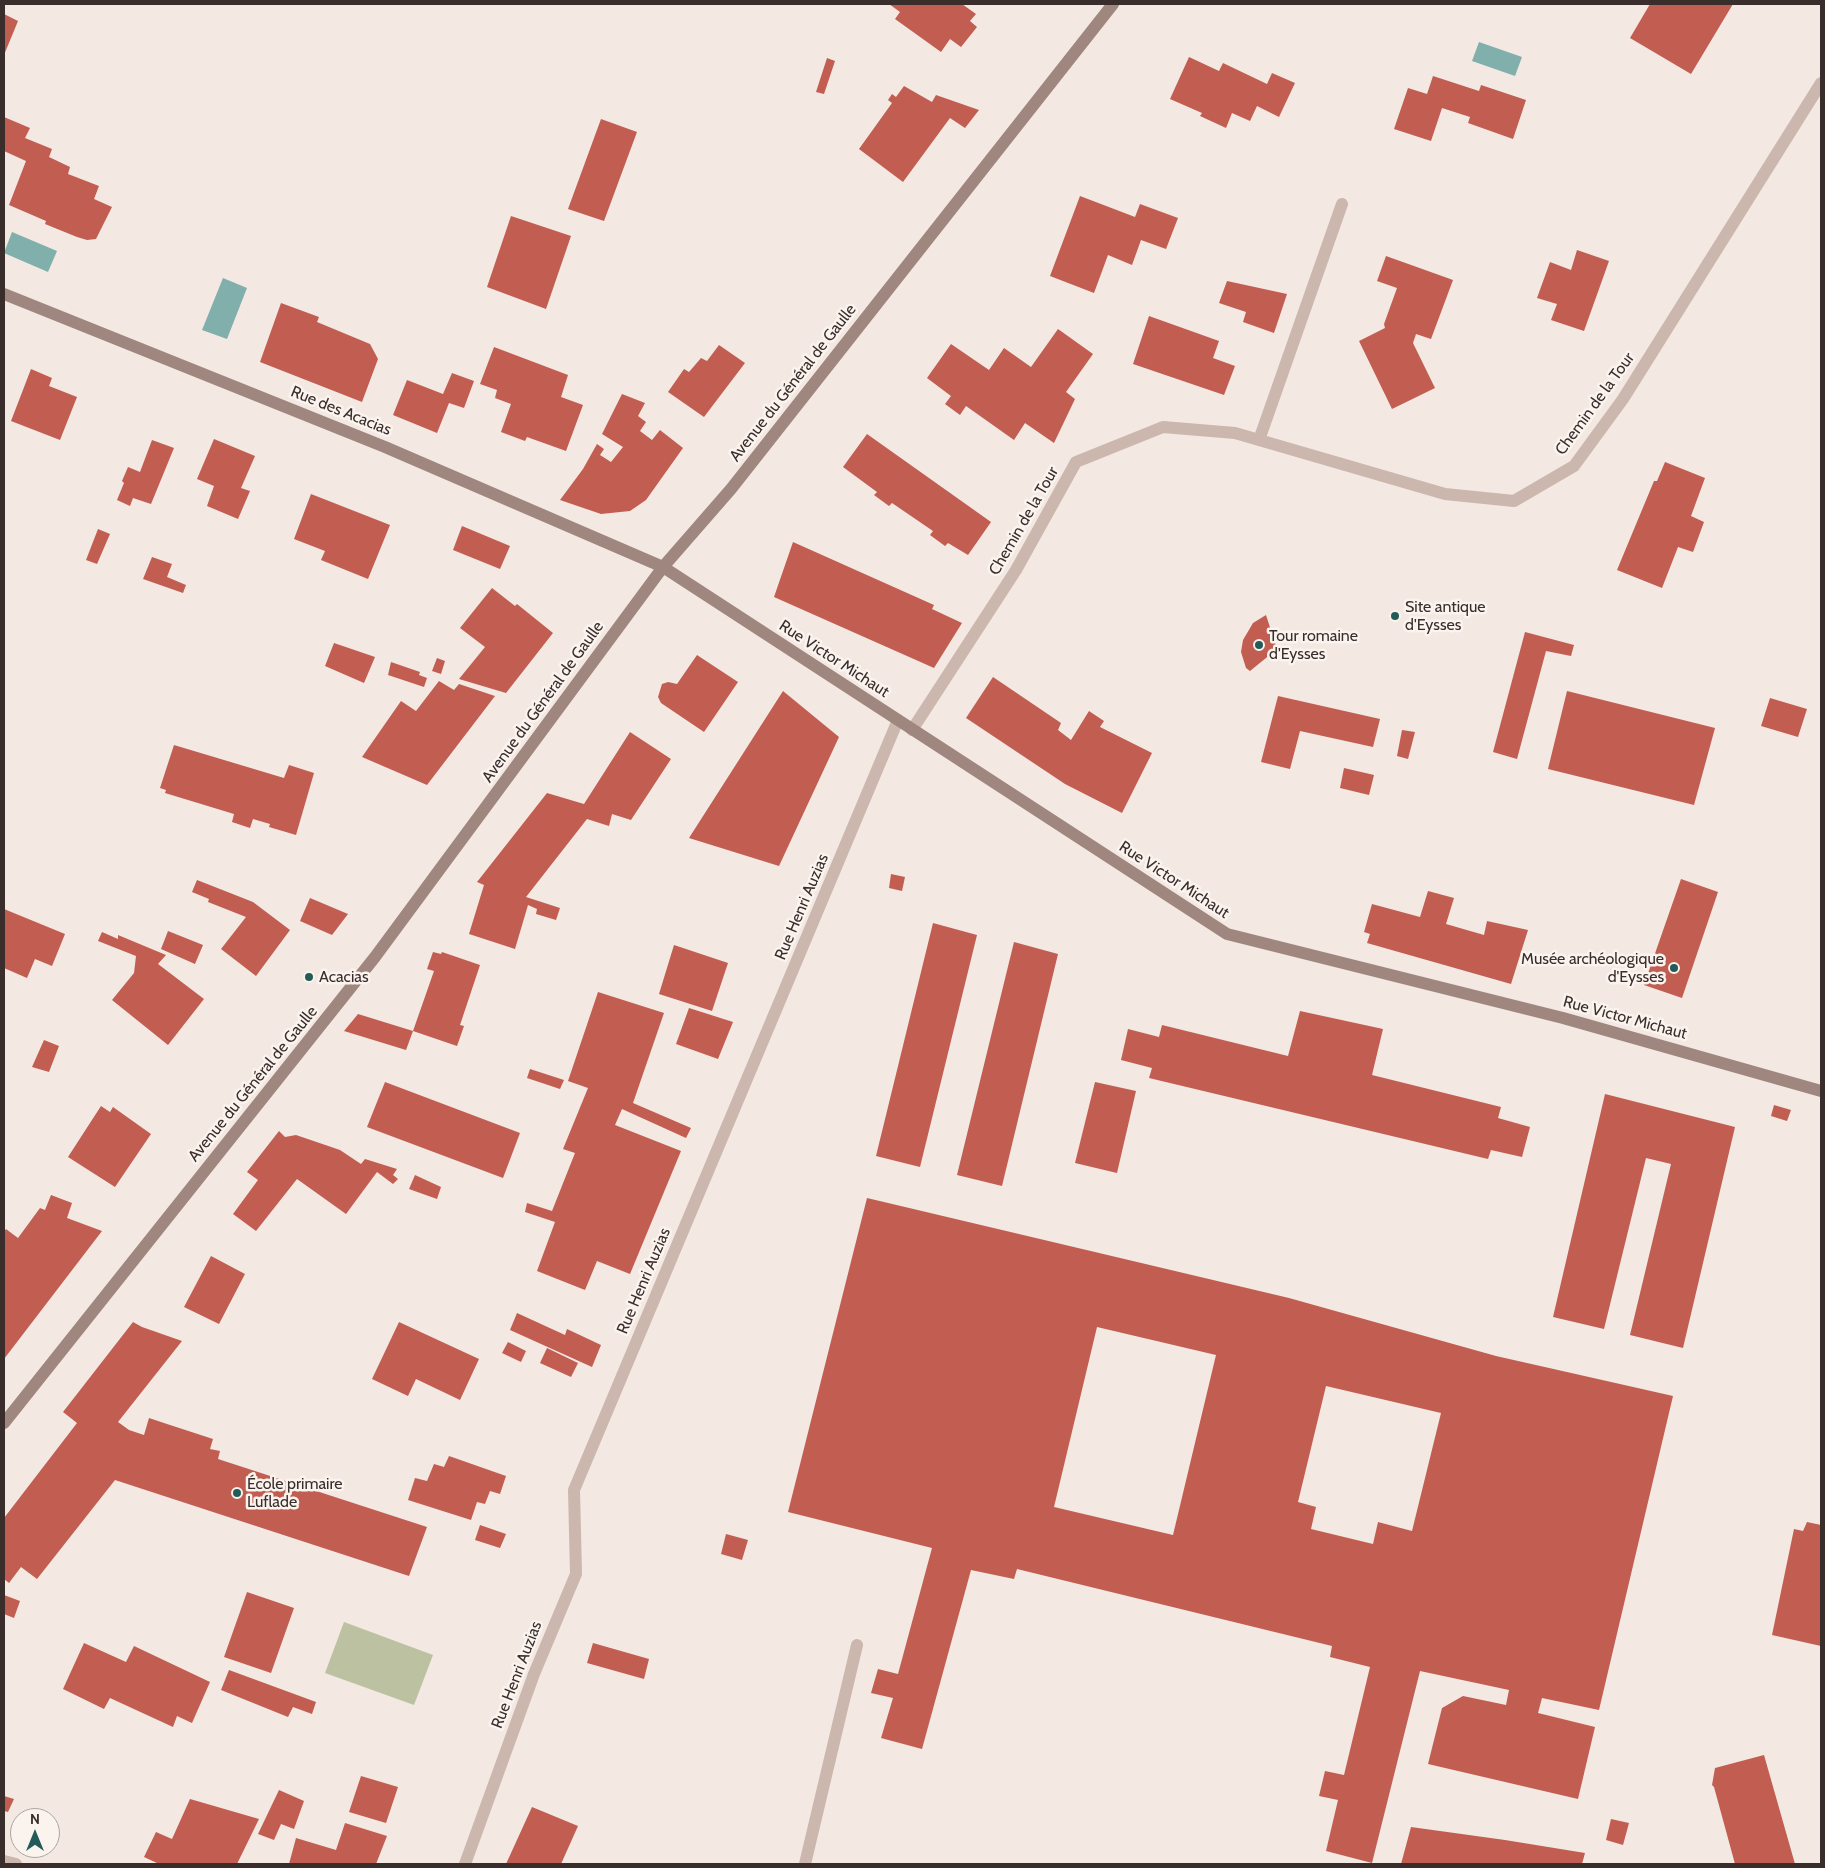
<!DOCTYPE html>
<meta charset="utf-8">
<style>
body{margin:0}
#map{position:relative;width:1825px;height:1868px;overflow:hidden;background:#f3e8e2;font-family:Cabin,sans-serif}
canvas{display:block}
.frame{position:absolute;inset:0;border:5px solid #3a2e2c;pointer-events:none}
.north{position:absolute;left:10px;top:1808px;width:50px;height:50px;box-sizing:border-box;background:#faf3ee;border:1px solid #ada4a0;border-radius:50%;rotate:0deg;font-size:14px;font-weight:700;line-height:20px;text-align:center;color:#3a2e2c}
.north::after{content:'';display:block;margin:auto;width:18px;height:22px;background:#225b57;clip-path:polygon(50% 0,100% 100%,50% 72%,0 100%)}
</style>
<div id="map">
<canvas width="1825" height="1868"></canvas>
<div class="frame"></div>
<div class="north">N</div>
</div>
<script>
const ctx = document.querySelector('canvas').getContext('2d');
ctx.lineJoin = 'round';
function fill(path, color) { ctx.fillStyle = color; ctx.fill(path, 'evenodd'); }
function stroke(path, color, width, dash) { ctx.strokeStyle = color; ctx.lineWidth = width; ctx.lineCap = dash ? 'butt' : 'round'; ctx.setLineDash(dash || []); ctx.stroke(path); }
function label(font, color, halo, rows, align = 'center') {
  ctx.font = font + ' Cabin,sans-serif'; ctx.lineWidth = 5; ctx.setLineDash([]); ctx.textBaseline = 'middle'; ctx.strokeStyle = halo; ctx.fillStyle = color; for (const [text, x, y, turn = 0] of rows) {
    ctx.save(); ctx.translate(x, y); ctx.rotate((+turn || 0) * Math.PI / 180); ctx.textAlign = isNaN(turn) ? turn : align; if (halo) ctx.strokeText(text, 0, 0); ctx.fillText(text, 0, 0); ctx.restore();
  }
}
fill(new Path2D(`
 M344 1622 433 1655 414 1705 325 1673Z`), '#bcc2a1');
fill(new Path2D(`
 M1479 42 1522 57 1515 76 1472 61Z
 M12 232 57 251 48 272 4 253Z
 M223 278 247 288 227 339 202 330Z`), '#81afab');
fill(new Path2D(`
 M889 4H962L976 14 970 21 977 27 961 47 950 39 941 52 895 19 900 12Z
 M1650 4H1733L1691 74 1630 38Z
 M4 14 18 21 4 55Z
 M1189 57 1219 71 1223 63 1267 84 1272 73 1295 83 1279 117 1257 106 1250 121 1232 113 1226 128 1200 116 1202 113 1170 99Z
 M827 58 835 61 824 94 816 92Z
 M1433 76 1479 91 1481 85 1526 100 1513 139 1468 123 1470 117 1442 108 1431 141 1394 129 1408 88 1427 94Z
 M904 86 932 102 936 95 979 110 965 128 950 118 903 182 859 149 892 103 888 100 892 94 896 97Z
 M4 117 30 128 25 138 52 149 49 157 70 167 68 174 99 186 94 199 112 207 96 239 87 240 77 237 45 224 46 221 9 205 26 161 4 151Z
 M601 119 637 132 604 221 568 209Z
 M1080 196 1135 217 1140 204 1178 218 1166 249 1141 240 1132 265 1108 255 1094 293 1050 276Z
 M511 216 571 236 546 309 487 287Z
 M1577 250 1609 261 1584 331 1551 320 1557 304 1537 298 1550 262 1571 270Z
 M1386 256 1453 280 1431 339 1416 334 1413 343 1435 388 1392 409 1359 341 1385 328 1384 324 1397 288 1377 281Z
 M1227 281 1287 294 1274 333 1243 322 1246 312 1219 303Z
 M281 303 319 317 317 322 370 344 378 359 362 402 260 362Z
 M1149 316 1219 341 1213 358 1235 366 1224 395 1133 364Z
 M1058 329 1093 354 1066 392 1075 399 1054 443 1025 423 1014 440 966 406 960 415 945 404 951 396 927 378 951 344 989 370 1004 348 1031 367Z
 M719 345 745 363 704 417 668 392 684 369 689 372 701 358 707 361Z
 M494 347 568 375 561 397 583 405 566 451 527 437 525 441 501 432 511 404 495 398 497 390 480 384Z
 M31 369 52 378 49 386 77 397 60 440 11 421Z
 M452 373 474 381 464 408 449 403 437 433 393 415 407 380 443 394Z
 M622 394 645 403 638 416 646 422 640 431 652 440 660 430 683 448 646 500 630 511 601 514 560 500 583 469 597 444 604 449 600 455 611 462 623 447 602 434Z
 M867 434 991 522 968 555 948 543 945 546 930 535 933 531 892 503 889 506 874 495 877 492 843 467Z
 M214 439 255 456 241 488 250 491 238 519 207 506 214 486 197 479Z
 M152 440 174 448 151 504 133 498 130 506 117 500 124 483 122 481 128 467 140 472Z
 M1665 462 1705 478 1691 516 1704 522 1693 552 1678 547 1662 588 1617 570 1654 481H1657Z
 M311 494 390 525 368 579 321 560 325 551 294 539Z
 M462 526 510 546 500 569 453 550Z
 M98 529 110 534 97 564 86 560Z
 M793 542 934 605 932 609 962 623 934 668 774 597Z
 M152 557 172 564 167 577 186 585 183 593 143 579Z
 M492 588 515 606 517 604 553 633 506 693 459 679 485 647 460 628Z
 M1266 615 1277 649 1250 671 1246 668 1241 652 1243 640 1253 623Z
 M1525 632 1574 645 1571 656 1546 651 1517 759 1493 752Z
 M334 643 375 657 364 683 325 666Z
 M697 655 738 682 704 732 661 703 658 697 662 684 668 682 677 684Z
 M437 658 445 661 441 674 432 671Z
 M391 662 420 672 419 675 427 678 424 687 388 675Z
 M993 677 1061 723 1058 730 1071 740 1089 711 1104 721 1100 727 1152 753 1122 813 1065 784 966 718Z
 M439 681 454 690 459 684 495 696 427 785 362 757 401 701 416 711Z
 M783 691 839 737 779 866 689 838Z
 M1567 691 1715 728 1694 805 1548 769Z
 M1278 696 1380 719 1373 747 1300 731 1290 769 1261 762Z
 M1770 698 1807 709 1798 737 1761 726Z
 M1402 730 1415 732 1408 759 1397 756Z
 M630 732 671 759 631 820 612 814 609 826 587 819 526 897 560 908 556 920 536 914 537 909 528 905 515 949 469 934 484 885 477 882 547 793 584 804Z
 M174 745 284 778 289 765 314 773 296 835 269 827 270 824 253 819 250 828 232 822 234 814 165 793 166 790 160 788Z
 M1344 768 1374 775 1369 795 1340 788Z
 M891 874 905 877 902 891 889 888Z
 M1681 879 1718 892 1682 998 1644 985Z
 M197 880 253 902 290 930 256 976 221 949 246 917 208 902 209 899 192 892Z
 M1428 891 1454 898 1446 924 1484 935 1487 921 1528 930 1511 984 1367 943 1370 934 1364 932 1372 904 1420 917Z
 M310 898 348 914 332 935 300 921Z
 M4 909 65 934 52 966 35 959 27 978 4 968Z
 M933 923 977 935 920 1167 876 1156Z
 M168 931 203 945 195 964 161 949Z
 M102 932 118 939V935L166 955 158 964 204 999 168 1045 112 1000 134 973 136 956 98 941Z
 M1014 942 1058 954 1002 1186 957 1175Z
 M674 945 728 963 712 1011 659 994Z
 M433 952 441 954 442 952 480 965 460 1025 464 1026 457 1046 413 1031 434 971 427 969Z
 M598 992 664 1013 633 1103 691 1128 686 1138 622 1109 615 1125 681 1151 630 1274 597 1261 585 1290 537 1271 555 1222 525 1212 527 1203 552 1211 575 1153 563 1149 588 1088 568 1081Z
 M689 1008 733 1022 718 1059 676 1044Z
 M1300 1011 1383 1029 1372 1075 1501 1107 1498 1118 1530 1127 1522 1157 1491 1150 1488 1159 1149 1078 1152 1068 1121 1060 1128 1029 1159 1037 1162 1025 1288 1056Z
 M358 1014 413 1031 406 1050 344 1031Z
 M44 1040 59 1046 49 1072 32 1067Z
 M530 1069 564 1080 560 1089 527 1078Z
 M385 1082 520 1133 503 1178 367 1127Z
 M1095 1082 1136 1091 1117 1173 1075 1163Z
 M1605 1094 1735 1127 1683 1348 1630 1335 1671 1164 1646 1158 1604 1329 1553 1317Z
 M1774 1105 1791 1110 1787 1121 1771 1116Z
 M101 1106 110 1112 113 1107 151 1134 115 1187 68 1157Z
 M279 1131 285 1137 296 1135 340 1150 361 1164 365 1159 397 1169 393 1175 398 1179 393 1184 377 1172 346 1214 297 1179 256 1231 233 1214 258 1180 247 1172Z
 M415 1175 441 1187 437 1199 409 1189Z
 M51 1195 72 1203 67 1218 102 1231 4 1359V1232L6 1229 18 1238 40 1208 45 1210Z
 M867 1198 1289 1298 1496 1356 1673 1396 1599 1710 1542 1698 1538 1713 1595 1727 1578 1799 1428 1764 1442 1708 1463 1696 1506 1705 1509 1690 1420 1671 1372 1863 1326 1851 1338 1800 1319 1796 1325 1771 1344 1775 1370 1667 1330 1657 1332 1646 1017 1569 1014 1579 971 1570 922 1749 881 1738 893 1698 871 1693 878 1669 898 1674 932 1548 788 1512ZM1097 1327 1216 1355 1173 1535 1054 1507ZM1326 1386 1441 1413 1412 1531 1378 1522 1373 1544 1311 1529 1316 1507 1298 1502Z
 M211 1256 245 1274 219 1324 184 1307Z
 M517 1313 565 1335 567 1329 601 1345 592 1367 510 1330Z
 M133 1322 142 1327 182 1341 118 1422 129 1430 144 1435 149 1418 167 1424 213 1439 210 1449 220 1451 218 1459 427 1527 409 1576 115 1480 37 1579 21 1567 9 1583 4 1579V1518L77 1423 63 1412Z
 M399 1322 479 1359 460 1400 416 1379 408 1396 372 1379Z
 M508 1342 526 1351 521 1362 502 1353Z
 M547 1348 578 1363 571 1377 540 1363Z
 M449 1456 506 1476 500 1494 490 1491 485 1504 477 1502 471 1520 408 1500 415 1478 427 1481 434 1464 444 1467Z
 M1807 1522 1821 1525V1646L1772 1635 1794 1529 1803 1531Z
 M480 1525 506 1534 500 1548 475 1540Z
 M726 1534 748 1540 742 1560 721 1554Z
 M247 1592 294 1608 271 1673 224 1657Z
 M4 1595 20 1601 14 1618 4 1614Z
 M84 1643 126 1662 134 1646 210 1682 192 1723 177 1716 173 1727 110 1698 104 1709 63 1689Z
 M593 1643 649 1659 644 1679 587 1663Z
 M229 1670 316 1702 312 1714 293 1707 288 1717 221 1690Z
 M1764 1755 1795 1864H1735L1714 1787 1712 1785 1715 1768Z
 M361 1776 398 1787 386 1823 349 1812Z
 M279 1790 304 1801 294 1829 281 1824 274 1840 258 1834Z
 M4 1796 14 1799 8 1812 4 1811Z
 M190 1799 259 1819 237 1864H159L144 1857 156 1832 172 1839Z
 M532 1807 578 1826 561 1864H506Z
 M1611 1819 1629 1823 1623 1845 1606 1840Z
 M345 1823 387 1836 376 1864H289L296 1838 336 1850Z
 M1411 1827 1505 1840 1585 1853 1582 1864H1401Z`), '#c25d51');
stroke(new Path2D(`
 M1259 440 1342 204
 M912 730 1016 570 1076 462 1163 427 1235 433 1445 494 1514 501 1574 466 1623 399 1821 83
 M4 1861 16 1864
 M465 1864 534 1674 576 1574 574 1490 898 720
 M805 1864 857 1645`), '#cbb7ad', 12);
stroke(new Path2D(`
 M4 294 385 447 663 567 1227 934 1563 1018 1821 1091
 M4 1423 375 957 663 567 731 489 1113 4`), '#9f867e', 12);
for (const [x, y, r, color] of [
 [1395,616,5,"#225b57"],
 [1259,645,5,"#225b57"],
 [1674,968,5,"#225b57"],
 [309,977,5,"#225b57"],
 [237,1493,5,"#225b57"]
]) { const dot = new Path2D(); dot.arc(x, y, r, 0, 2 * Math.PI); ctx.fillStyle = color; ctx.fill(dot); stroke(dot, '#faf3ee', 2); }
label('16px', '#3a2e2c', '#faf3ee', [
 ["Avenue du Général de Gaulle",793,383,-52],
 ["Chemin de la Tour",1595,404,-54],
 ["Rue des Acacias",341,411,22],
 ["Chemin de la Tour",1024,521,-60],
 ["Rue Victor Michaut",834,659,33],
 ["Avenue du Général de Gaulle",543,702,-54],
 ["Rue Victor Michaut",1174,880,33],
 ["Rue Henri Auzias",802,907,-67],
 ["Rue Victor Michaut",1625,1018,15],
 ["Avenue du Général de Gaulle",253,1084,-51],
 ["Rue Henri Auzias",644,1281,-67],
 ["Rue Henri Auzias",517,1675,-69]
]);
label('16px', '#3a2e2c', '#faf3ee', [
 ["Site antique",1405,607],
 ["d'Eysses",1405,625],
 ["Tour romaine",1269,636],
 ["d'Eysses",1269,654],
 ["Musée archéologique",1664,959,"right"],
 ["d'Eysses",1664,977,"right"],
 ["Acacias",319,977],
 ["École primaire",247,1484],
 ["Luflade",247,1502]
], 'left');
</script>
